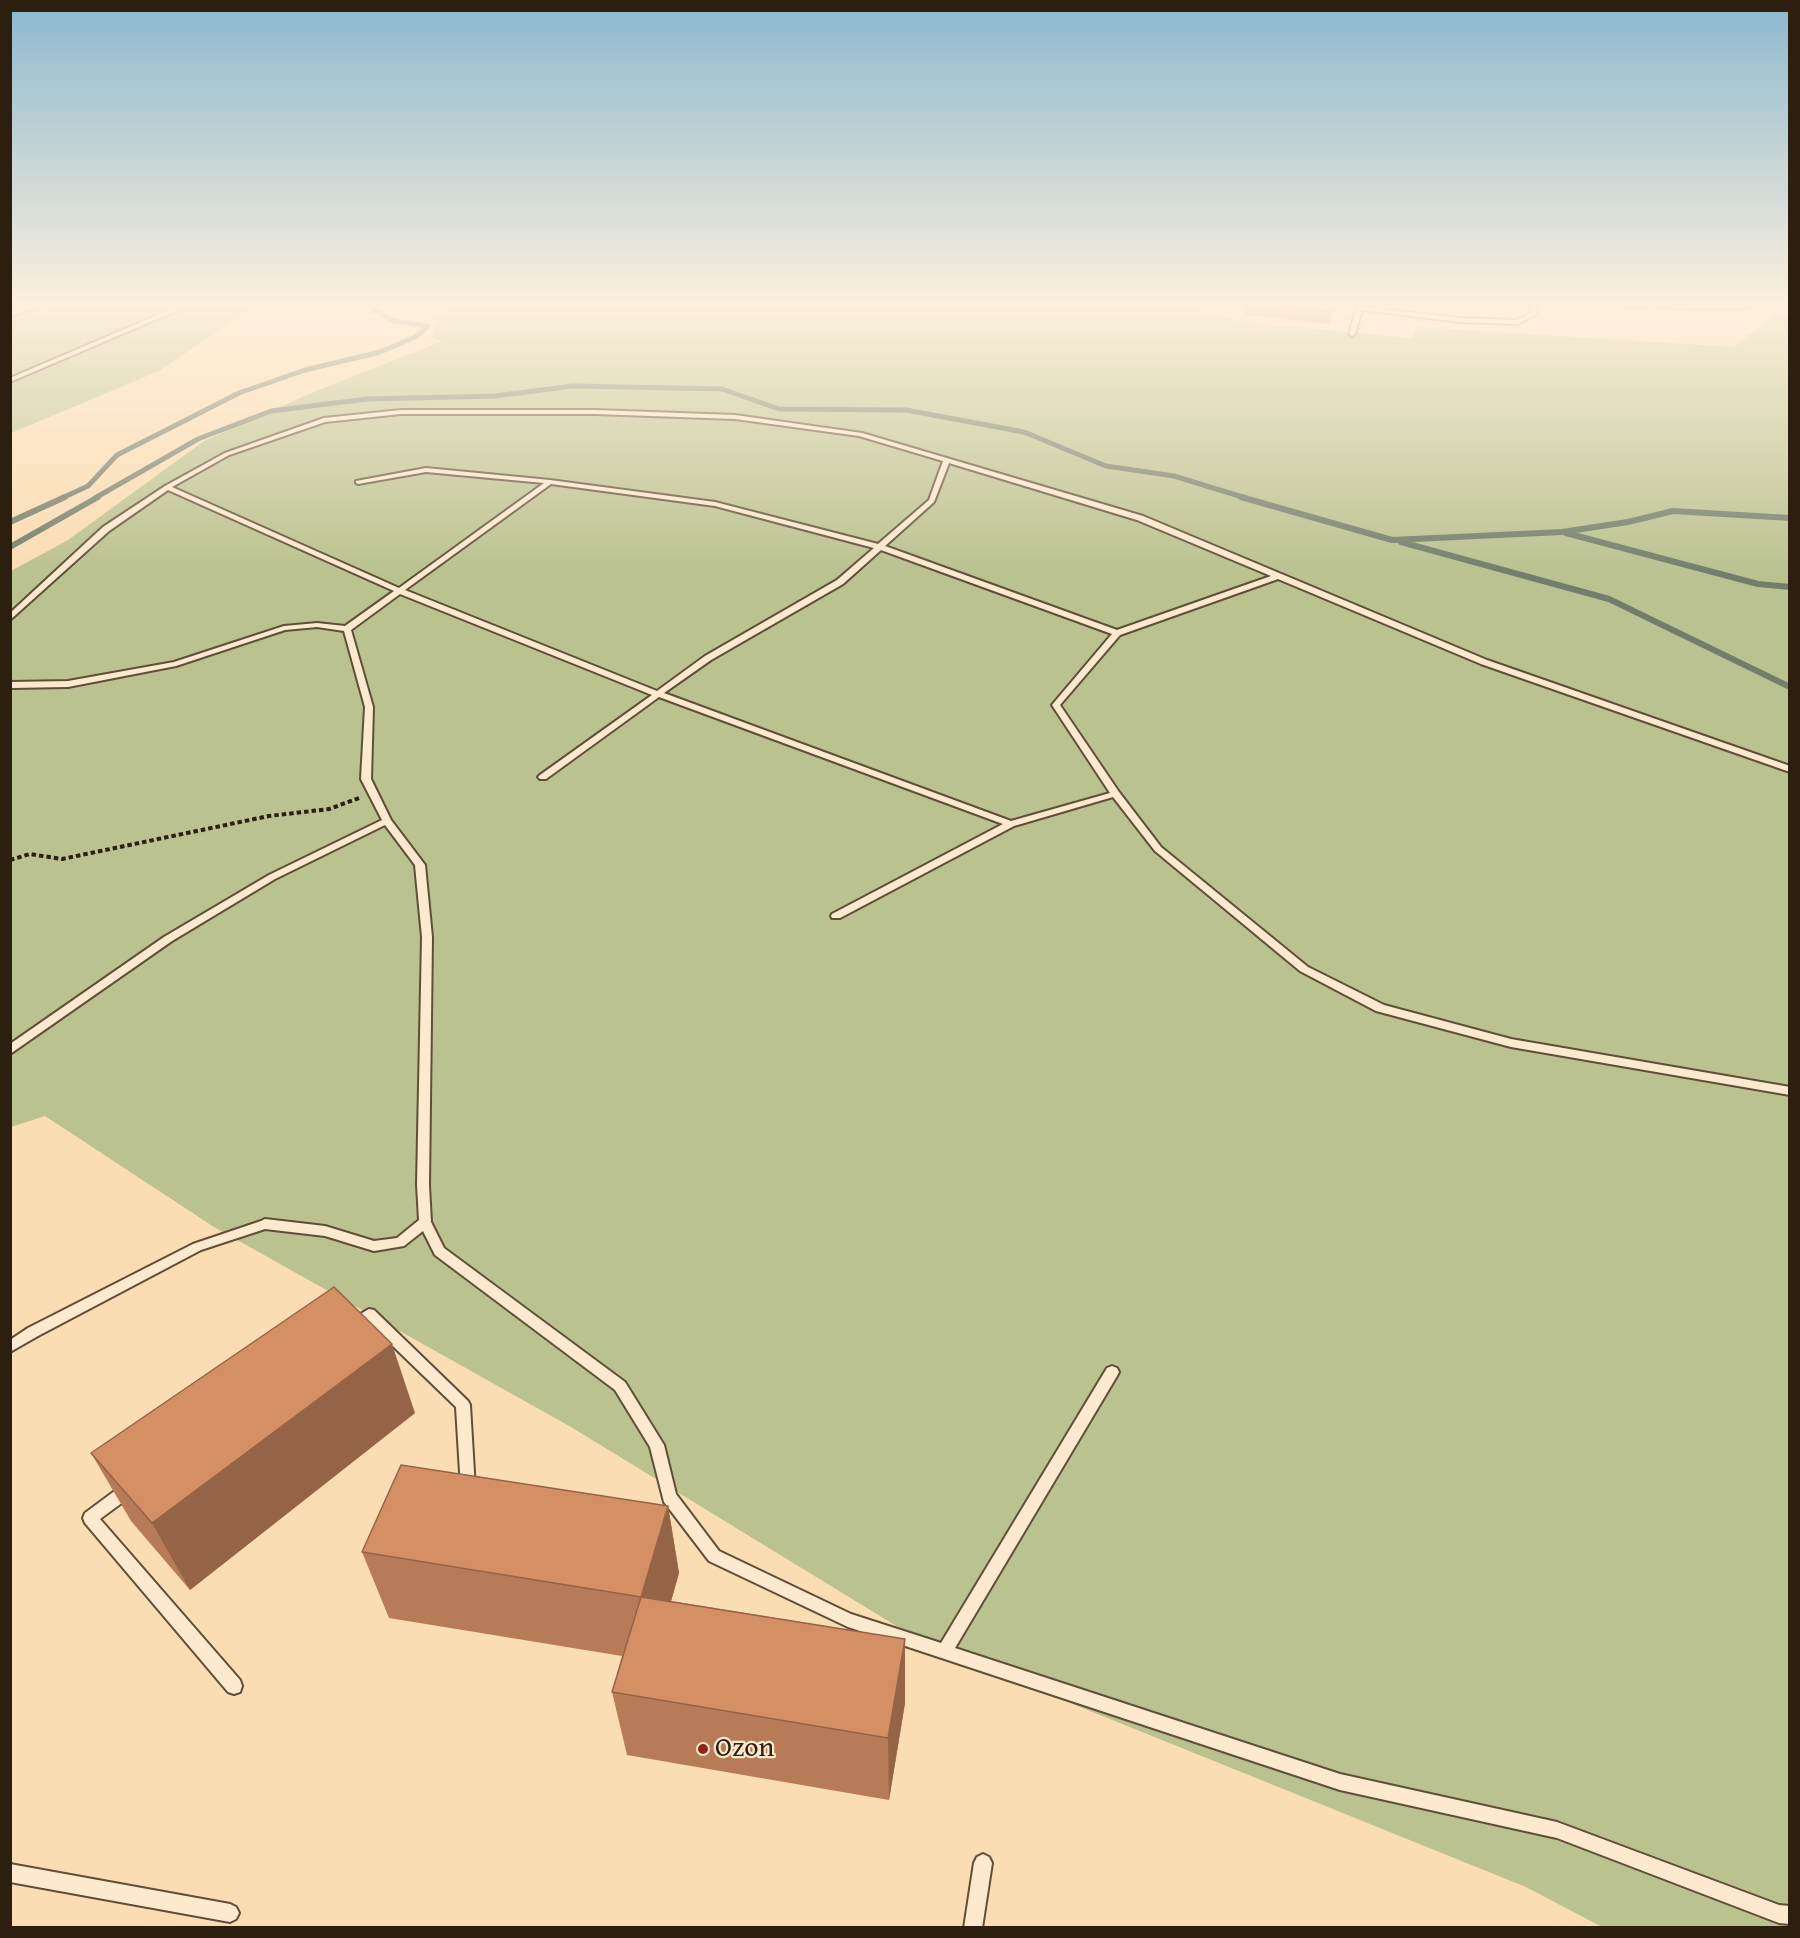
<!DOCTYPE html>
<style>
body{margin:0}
#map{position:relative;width:1800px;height:1938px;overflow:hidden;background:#fbddb3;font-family:"Gentium Book Plus",serif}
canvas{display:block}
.frame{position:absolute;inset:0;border:12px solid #2c1f0f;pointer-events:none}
</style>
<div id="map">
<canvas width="1800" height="1938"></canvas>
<div class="frame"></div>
</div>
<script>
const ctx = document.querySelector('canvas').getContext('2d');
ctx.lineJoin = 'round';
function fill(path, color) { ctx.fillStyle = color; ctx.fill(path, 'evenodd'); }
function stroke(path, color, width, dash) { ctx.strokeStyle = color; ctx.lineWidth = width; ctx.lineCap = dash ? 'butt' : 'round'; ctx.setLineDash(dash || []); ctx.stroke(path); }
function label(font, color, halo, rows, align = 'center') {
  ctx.font = font + ' "Gentium Book Plus",serif'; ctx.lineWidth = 4.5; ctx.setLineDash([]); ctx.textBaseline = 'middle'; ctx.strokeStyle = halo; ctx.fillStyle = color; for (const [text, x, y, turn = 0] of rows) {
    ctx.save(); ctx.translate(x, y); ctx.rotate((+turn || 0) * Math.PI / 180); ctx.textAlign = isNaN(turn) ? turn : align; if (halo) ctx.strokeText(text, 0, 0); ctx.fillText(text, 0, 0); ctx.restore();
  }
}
fill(new Path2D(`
 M11 302H262L159 371 11 433Z
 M451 302H1184L1233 321 1411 338 1417 327 1734 347 1777 314H1789V1927H1602L1526 1887 929 1646 571 1427 214 1227 45 1116 11 1127V571L68 540 204 441 316 391 443 341 431 338 438 318Z`), '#bac290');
stroke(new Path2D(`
 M62 498 88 486 117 455 239 393 305 370 380 352 415 337 428 326 394 321 373 309 375 302
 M95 498 198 439 271 411 367 399 495 396 573 386 722 389 779 409 906 410 1024 432 1106 466 1174 476 1246 498`), '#727e6b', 5);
stroke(new Path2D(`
 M1241 497 1392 540 1562 532 1628 522 1673 511 1790 518
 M10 522 65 497
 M1566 533 1758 584 1790 587
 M1401 542 1609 599 1790 687
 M10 547 98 497`), '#727e6b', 6);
const lane = new Path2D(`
 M39 302H48L10 317V313Z
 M188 302H197L10 382V378Z
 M1358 302H1364L1362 307 1460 318 1517 320 1532 312 1531 302 1731 305 1759 302 1755 307 1731 309 1536 305 1537 314 1518 324 1460 322 1362 310 1355 334 1352 336 1349 334Z
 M401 410H595L735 415 862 433 1143 516 1487 660 1790 766V772L1481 664 1278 579 1120 635 1060 705 1119 792 1161 847 1308 967 1384 1005 1511 1039 1790 1087V1095L1511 1047 1376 1011 1300 971 1155 851 1113 797 1014 826 840 918H832L831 916 832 914 1003 824 659 697 546 779H540L538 777 540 775 652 695 400 594 351 630 373 707 371 779 391 820 425 865 432 937 429 1185 431 1222 444 1248 625 1382 664 1445 676 1494 719 1551 851 1614 941 1643 1107 1368 1112 1366 1117 1368 1119 1372 1117 1376 955 1648 1340 1774 1557 1822 1779 1905 1790 1906V1924L1779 1923 1557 1838 1340 1790 848 1627 709 1561 664 1502 650 1447 615 1390 435 1255 423 1231 404 1246 374 1251 325 1236 265 1229 201 1250 38 1336 10 1352V1340L28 1328 193 1244 261 1221 265 1219 325 1226 374 1241 397 1238 419 1220 417 1185 422 937 415 865 385 825 275 879 172 941 10 1054V1044L164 937 269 875 382 820 361 779 365 707 344 631 317 627 285 630 176 666 68 687 10 688V682L68 681 174 662 284 626 317 623 345 626 394 591 168 490 109 531 10 620V613L103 527 165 486 225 453 324 418ZM401 414H595L735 419 859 436 943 461 929 500 878 544 715 502 550 480 426 468 356 481V483L358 484 426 472 544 483 399 588 172 487 229 455 325 422ZM949 463 1137 520 1271 576 1117 630 885 546 934 502ZM551 484 715 506 874 548 837 580 705 656 657 691 405 590ZM881 550 1112 634 1052 705 1110 793 1011 821 664 693 711 660 843 584Z
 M369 1309 374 1310 468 1401 470 1405 475 1489 473 1494 468 1495 463 1494 461 1489 456 1407 368 1322C362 1326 358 1330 350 1328L348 1324 350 1320Z
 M129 1483 134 1484 136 1489 134 1494 100 1519 240 1680 242 1686 240 1692 234 1694 228 1692 85 1523 83 1518 85 1513 124 1484Z
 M983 1854 989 1857 992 1863 982 1928H964L974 1863 977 1857Z
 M10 1864 230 1904 236 1907 239 1913 236 1919 230 1922 10 1882Z`);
stroke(lane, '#604e38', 4);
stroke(new Path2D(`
 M10 860 30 854 62 859 269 816 329 809 359 798`), '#2c1f0f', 4, [4.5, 3]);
fill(lane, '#fce9ce');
fill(new Path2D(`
 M1280 302H1348L1346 309Z
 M1245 309 1332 317 1330 324 1244 315Z
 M415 1413 190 1590 131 1521 91 1453Z
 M668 1506 679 1573 671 1601 905 1639V1703L889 1800 627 1755 612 1692 622 1656 389 1618 362 1552Z`), '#b77b57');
fill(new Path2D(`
 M392 1344 415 1413 190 1590 152 1523Z
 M668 1506 679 1573 654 1662 641 1597Z
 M905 1639V1703L889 1800 888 1738Z`), '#956447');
const building = new Path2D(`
 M1248 302H1251L1333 311 1331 318 1245 309Z
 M334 1287 392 1344 152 1523 91 1453Z
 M401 1465 668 1506 641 1597 362 1552Z
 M641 1597 905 1639 888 1738 612 1692Z`);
fill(building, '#d58f65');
stroke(building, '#956447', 1.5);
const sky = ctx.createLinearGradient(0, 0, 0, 574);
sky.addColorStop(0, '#8bb8ce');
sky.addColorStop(0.53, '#fdf0dd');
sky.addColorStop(1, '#fdf0dd00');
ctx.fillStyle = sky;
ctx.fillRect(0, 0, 1800, 574);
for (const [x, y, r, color] of [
 [703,1749,6,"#8f2418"]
]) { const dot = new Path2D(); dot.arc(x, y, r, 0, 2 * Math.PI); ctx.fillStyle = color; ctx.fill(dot); stroke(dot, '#fce9ce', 2); }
label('28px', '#2c1f0f', '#fce9ce', [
 ["Ozon",715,1749]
], 'left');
</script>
